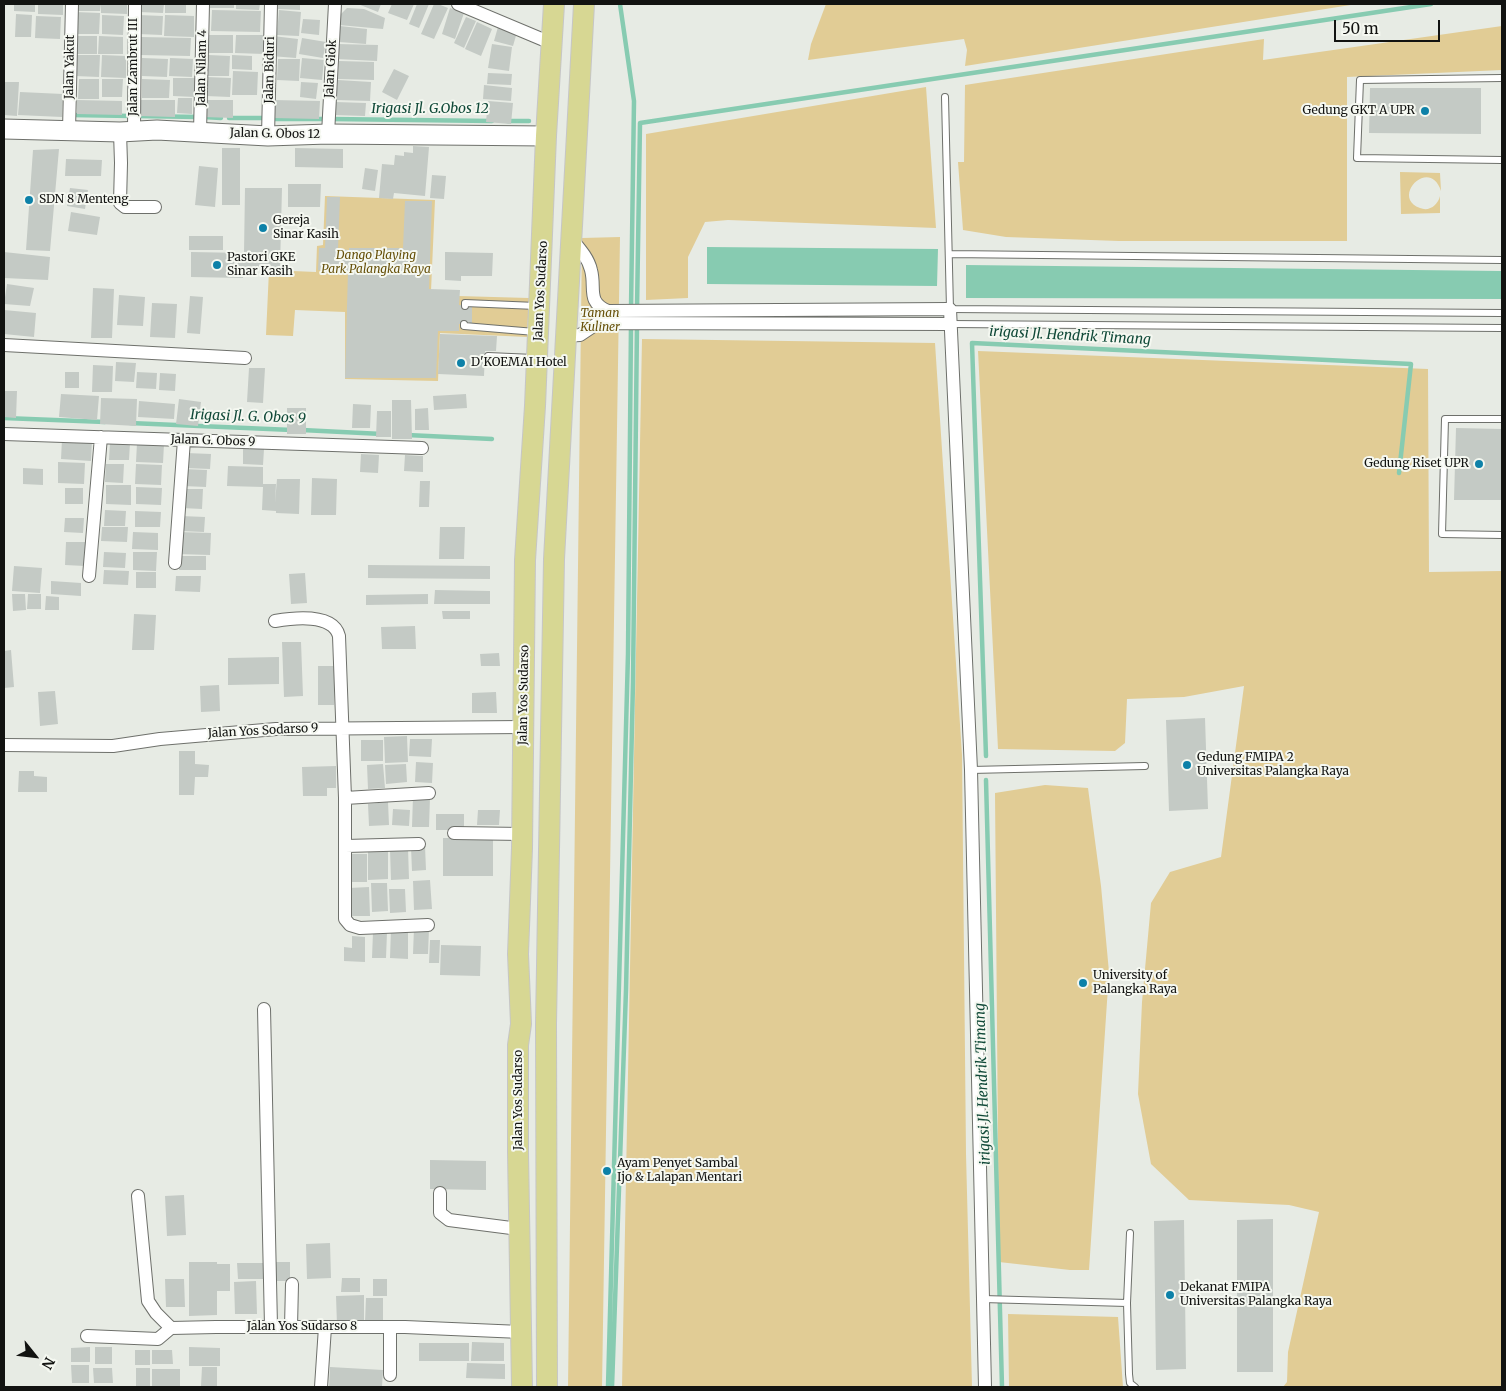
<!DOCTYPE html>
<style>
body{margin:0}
#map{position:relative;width:1506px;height:1391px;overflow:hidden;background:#e7ebe4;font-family:Merriweather,serif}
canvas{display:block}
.frame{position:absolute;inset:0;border:5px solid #121311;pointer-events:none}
.north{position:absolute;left:10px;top:1331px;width:50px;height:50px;-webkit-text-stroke:4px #f5f8f1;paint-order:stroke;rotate:119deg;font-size:14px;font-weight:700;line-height:20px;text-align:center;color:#121311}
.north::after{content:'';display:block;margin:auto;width:18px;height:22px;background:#121311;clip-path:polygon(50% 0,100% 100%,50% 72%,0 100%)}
.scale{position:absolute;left:1334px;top:20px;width:106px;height:22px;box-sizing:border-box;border:2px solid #121311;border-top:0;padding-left:6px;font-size:15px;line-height:18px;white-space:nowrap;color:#121311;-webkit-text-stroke:4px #f5f8f1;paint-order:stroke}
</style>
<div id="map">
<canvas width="1506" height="1391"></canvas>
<div class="frame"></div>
<div class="north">N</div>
<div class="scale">50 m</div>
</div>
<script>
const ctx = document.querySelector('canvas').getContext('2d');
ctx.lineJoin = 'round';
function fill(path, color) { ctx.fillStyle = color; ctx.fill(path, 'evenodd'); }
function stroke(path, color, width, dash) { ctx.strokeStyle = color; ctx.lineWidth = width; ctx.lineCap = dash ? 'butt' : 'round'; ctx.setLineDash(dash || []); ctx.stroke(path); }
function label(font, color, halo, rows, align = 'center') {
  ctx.font = font + ' Merriweather,serif'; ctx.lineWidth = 4; ctx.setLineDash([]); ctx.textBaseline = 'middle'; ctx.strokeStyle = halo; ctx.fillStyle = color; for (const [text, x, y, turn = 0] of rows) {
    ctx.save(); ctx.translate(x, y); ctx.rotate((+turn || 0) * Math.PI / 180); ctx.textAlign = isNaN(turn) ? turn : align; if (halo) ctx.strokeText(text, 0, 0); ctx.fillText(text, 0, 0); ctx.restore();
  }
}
fill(new Path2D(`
 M826 4H1357L965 66 967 50 964 39 808 60 811 44Z
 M1502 26V70L1347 77V241H1119L1006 237 963 230 958 162H964L965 85 1264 39 1263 60Z
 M926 87 936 228 728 220 705 222 688 257V298L646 300V134Z
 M1400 172 1440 173 1441 191C1430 156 1390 197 1420 208 1429 212 1438 205 1440 196V213L1401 214Z
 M325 196 435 200 431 291 458 296 529 298 527 337 440 333 438 381 345 379V312L295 310 293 336 266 335 269 270 316 272 317 246 323 245Z
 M620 237 602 1387H568L582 238Z
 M642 339 935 343 962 755 966 1154 972 1387H622Z
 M978 351 1428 369 1429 572 1502 571V1387H1283L1287 1382 1288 1352 1319 1212 1289 1205 1189 1200 1151 1164 1138 1094 1142 1002 1151 903 1170 872 1221 857 1244 686 1184 697 1127 699 1125 743 1115 751 998 749Z
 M1045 785 1088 788 1101 886 1109 972 1089 1270H1070L999 1262 995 793Z
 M1008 1314 1118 1317 1123 1387H1009Z`), '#e1cc95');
fill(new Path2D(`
 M707 247 938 249 937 286 707 284Z
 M966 265 1502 271V299L966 298Z`), '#87cbb1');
stroke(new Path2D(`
 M620 4 634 101 631 309
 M71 115 132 116
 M137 116 198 117
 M203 117 221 118
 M229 118H262
 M270 119H325
 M331 119 492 121
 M507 121H529
 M637 309 640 123 1431 4
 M4 418 105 422
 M130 423 292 430
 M302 430 382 434
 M407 435 492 439
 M986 756 972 343 1411 364 1399 473
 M986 780 1002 1387
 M608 1387 628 654 631 324
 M612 1387 626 990 633 682 637 324`), '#87cbb1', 4.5);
fill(new Path2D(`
 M14 4H35V12L14 11Z
 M38 4H63V15L38 14Z
 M75 4H101L100 11H75Z
 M101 4H127V14L101 13Z
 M139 4H164L163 13 139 12Z
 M165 4H186V13H165Z
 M208 4H234V8H208Z
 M236 4H260L259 10 236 9Z
 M278 4H300V10L278 9Z
 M358 4H381L378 12Z
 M392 4H414L407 20 388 13Z
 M417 4H429L419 28 409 24Z
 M434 4H438L448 8 434 39 421 34Z
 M347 8 364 9 385 18 383 29 339 25V16Z
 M450 8 464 13 455 39 442 34Z
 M212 10 261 11 260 32 211 31Z
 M279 10 301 12 299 36 277 35Z
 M75 12 100 13 99 34H74Z
 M16 14 32 15 31 37H15Z
 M102 15 124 16 123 35 102 34Z
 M138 15 163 16 162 35 138 34Z
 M165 15 194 16V37L164 36Z
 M36 16 61 17 60 39 35 38Z
 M466 17 476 21 464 48 454 43Z
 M303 19 320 20 319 35 301 33Z
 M477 22 492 29 481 56 465 49Z
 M340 26 367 29 366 44 339 42Z
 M498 27 517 32 513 46 494 41Z
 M208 35H233V53H208Z
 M236 35H265L264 54 235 53Z
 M76 36H97V54H76Z
 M99 36 123 37V54H98Z
 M273 36 298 39 296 58 271 56Z
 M141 37 191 38 190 56 140 55Z
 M302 38 326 42 323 58 299 54Z
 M337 44 378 45 377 61 336 59Z
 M492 44 512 47 509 71 488 68Z
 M75 55H100L99 77 75 76Z
 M102 55 126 56V78L101 77Z
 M208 55 230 56 229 76H208Z
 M232 55 252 56V70L232 69Z
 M142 58 168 59 167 77 142 76Z
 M170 58 193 59 192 77 169 76Z
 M302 58 324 60 322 80 300 78Z
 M278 59H300L299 81 277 80Z
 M339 61 374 62V80L338 79Z
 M394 69 409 76 397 100 382 92Z
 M233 71 258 72 257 95H232Z
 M488 73 512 74 511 85 487 84Z
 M206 77 231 78 230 97 206 96Z
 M173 78H196L195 97 173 96Z
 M79 79H99V99H78Z
 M102 79H123L122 97H102Z
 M142 79 170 80 169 98H142Z
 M338 80 371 82 370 101 336 100Z
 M4 82H19L17 116 4 115Z
 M301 82 318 83 316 99 300 97Z
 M484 85 512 88 511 101 483 99Z
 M1370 88H1481V134L1369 133Z
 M20 92 63 94 62 117 18 115Z
 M178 98H192V114L177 113Z
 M77 100 122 101V115L77 114Z
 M140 100H175V117L140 116Z
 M205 100H233V118L204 117Z
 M273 100 320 101 319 119 273 118Z
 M488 101 513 103 511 124 486 122Z
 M335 102 366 103 365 116 334 115Z
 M413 146 429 147 425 196 394 193 393 199 379 198 382 164 394 165 395 155 404 156V152L413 153Z
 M222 148H240V205H222Z
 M295 148 343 149V168L295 167Z
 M59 149 50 251 26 250 33 150Z
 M66 159 102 160 101 176H65Z
 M199 166 218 168 215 207 195 205Z
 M365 168 378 170 375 191 362 189Z
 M432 175 446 176 444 199 430 198Z
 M288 184H321L320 207H288Z
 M70 188 88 190 85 209 67 206Z
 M245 188H282L280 268 243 267V278L191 277V252L244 253Z
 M327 197H340L338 249 349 250V248H403L405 201H432L429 289 460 290 459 305 472 306V324H459V331H438L436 378H345L348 271 318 270 319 248H325Z
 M71 212 100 217 97 235 68 231Z
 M189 236H223V250H189Z
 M4 252 50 257 48 280 4 278Z
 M445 252 493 253 492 276H461V281L445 280Z
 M7 284 34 288 30 306 4 304Z
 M93 288 114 289 112 338H91Z
 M119 295 145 297 143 326 117 325Z
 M190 296 203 297 200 334 187 333Z
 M152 303 177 304 175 338 150 337Z
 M4 310 36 313 34 337 4 334Z
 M440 334 497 336 496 351H485L484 376 438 374Z
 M116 362 136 363 134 382 115 381Z
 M93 365 113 366 112 392H92Z
 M249 368H265L263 403 247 402Z
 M65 372H79V388H65Z
 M137 372 157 373 156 389 136 388Z
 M160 373 176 374 175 391 159 390Z
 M4 391H17L16 418 4 417Z
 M61 394 99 396 97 420 59 417Z
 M466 394 467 408 434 410 433 396Z
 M101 398 137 399 136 426 100 424Z
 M179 399 201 402 198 426 176 424Z
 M392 400H411L412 439H392Z
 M139 401 175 404 174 419 138 417Z
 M353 404 371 405 370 428H352Z
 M287 408H306V434H287Z
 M428 408 429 430H415V409Z
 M377 411H391V437H376Z
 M1456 428 1502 429V500H1454Z
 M62 439 92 440 91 461 61 459Z
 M110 442 130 443 129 460H109Z
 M137 443 164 444 163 463 136 462Z
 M243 449H264L263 465 243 464Z
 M186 453 211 454 210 469 185 468Z
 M361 454 379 455 378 473 360 472Z
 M405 455 423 456V472L404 471Z
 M58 462 85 463 84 484 58 483Z
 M106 464H124L123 483 105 482Z
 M136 464 162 465 161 485 135 484Z
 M228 466 263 467V484H276L275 503 277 479H300L299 514 276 513V511L262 510 263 487 227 486Z
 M23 468 43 469V485L23 484Z
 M184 469 207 470 206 487 183 486Z
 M312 478 337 479 336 515H311Z
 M420 481H430L429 507H419Z
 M106 485H131V505L106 504Z
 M136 487 162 488 161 505 136 504Z
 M65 488H83V504H65Z
 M183 489H203L202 509 182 508Z
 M105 510 126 511 125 526H104Z
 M135 511 161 512 160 527H135Z
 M181 516 205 517 204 532 181 531Z
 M65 518H84L83 533 64 532Z
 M102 527H128L127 542 101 541Z
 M440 527H465L464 559H439Z
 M133 532 158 533V550L132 549Z
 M178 532 211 533 210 555 177 554Z
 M66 542H86L85 566 65 565Z
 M104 552 126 553 125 568 103 567Z
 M133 552H157L156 571 133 570Z
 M179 556H206V570H179Z
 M368 565 490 566V579L368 578Z
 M14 566 42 568 40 593 12 591Z
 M104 570 129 571 128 585 103 584Z
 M136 572H156V588H136Z
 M305 573 307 603 291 604 289 574Z
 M176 576H201L200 592 175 591Z
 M51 581 81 583V596L51 594Z
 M435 590 490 591V604H434Z
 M12 594H25L26 610 13 611Z
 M28 594H41V609H27Z
 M428 594V604L366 605V595Z
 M46 596 59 597V610H45Z
 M442 611H470V619H443Z
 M134 614 156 615 154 650H132Z
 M415 626 416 649H382L381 627Z
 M282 642H301L303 696 284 697Z
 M11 650 14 687 4 688V651Z
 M499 653 500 666H481L480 654Z
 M279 657V684L228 685V658Z
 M318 666H334V705H318Z
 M219 685 220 711 201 712 200 686Z
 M55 691 58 724 40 726 38 692Z
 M496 692 497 713H472V693Z
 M1205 718 1208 809 1169 811 1166 720Z
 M407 736 408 762 385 763 384 737Z
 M410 739H432L431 757 409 756Z
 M361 740H383V761H361Z
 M179 751H195V764L209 765 208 777H195L194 795H179Z
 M416 762 433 763 432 783 415 782Z
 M383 764 385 788 368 789 367 765Z
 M406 764 407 782 386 784 385 765Z
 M336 766V788H327V796H303L302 767Z
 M19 771H34V776L47 777V792H18Z
 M413 796 430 797 429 827H412Z
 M388 802 389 825 369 826 368 804Z
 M393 809 410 810 409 826 392 825Z
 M478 810H500L499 825H477Z
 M436 814H464V830H436Z
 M443 838H493V876H443Z
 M425 846 426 870 412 871 411 847Z
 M408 848 409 879 391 880 390 849Z
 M388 850V879L368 880V851Z
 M348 854H367V882H348Z
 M430 880 432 909 414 910 413 881Z
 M371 883H387L388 911 372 912Z
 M369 887 370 916H349V888Z
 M389 889H405L406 912 390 913Z
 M414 928 429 929 428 954H413Z
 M391 929H408V959L390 958Z
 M373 932H387L386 958H372Z
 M352 936 365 937V962L344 961V947L352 948Z
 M430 940H440L439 963H429Z
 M441 945 481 946 480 976 440 975Z
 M430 1160 486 1161V1190L430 1189Z
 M184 1195 186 1235 167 1236 165 1196Z
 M1273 1219V1372H1237V1220Z
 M1184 1220 1186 1369 1156 1370 1154 1221Z
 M330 1243 331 1278 307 1279 306 1244Z
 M189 1262H217V1264H230V1291H217V1315L189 1316Z
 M275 1262H290V1281H275Z
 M237 1263H269V1279H238Z
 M342 1278H360V1292H341Z
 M165 1279H184L185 1307H166Z
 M373 1279H387V1296H373Z
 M256 1281 257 1314H235L234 1282Z
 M364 1295V1325H337L336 1296Z
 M366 1298H383V1323L365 1322Z
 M472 1342 504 1343V1361H471Z
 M419 1343H469V1361H419Z
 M90 1347V1362H71V1348Z
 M95 1347H112V1364H95Z
 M189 1347 220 1348V1366H189Z
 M135 1350H150V1365H135Z
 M152 1350H172L173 1364H152Z
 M467 1363 505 1364V1379L466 1378Z
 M71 1365H89V1383H72Z
 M202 1367H217V1386H201Z
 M330 1367 383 1370 382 1387H329Z
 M93 1368H112L113 1383H94Z
 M136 1368H150V1386H136Z
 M152 1369H180V1386L152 1387Z`), '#c4cac5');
const lane = new Path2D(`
 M1502 78 1360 80 1357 158 1502 160
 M945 97 950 309 1502 313
 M949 254 1502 260
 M465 306V303L536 306
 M464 324V326L535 332
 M950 324 1502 328
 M488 356 534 358
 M1502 419H1445L1442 534 1502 535
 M971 770 1145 766
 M1130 1233 1127 1303 1129 1374 1130 1383 1135 1387
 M983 1299 1127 1303`);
const street = new Path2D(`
 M458 4 551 43
 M69 130 72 4
 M134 130 135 4
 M120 132 121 163 120 203 125 207H155
 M200 132 203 4
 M328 134 335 4
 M268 136 271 4
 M570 237C578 247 588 257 591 270 596 288 586 302 608 311L950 309 971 770 985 1387
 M566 336 580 335 598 323 950 324
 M4 345 245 358
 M4 434 422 448
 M175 563 184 440
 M89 576 101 437
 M275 621C293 618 333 613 339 636L345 798V919L350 925 360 928 428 925
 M4 745 113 746 160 739 276 729 523 727
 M345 798 429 793
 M454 833 522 834
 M346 846 419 844
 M264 1009 271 1326
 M440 1193V1213L449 1220 519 1229
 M138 1196 148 1301 156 1313 171 1328
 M291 1327 292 1284
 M87 1336 158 1339 171 1328 216 1327H405L521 1332
 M390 1375V1327
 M321 1387 325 1327`);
const secondary = new Path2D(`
 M4 129 120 132 157 130 268 136 328 134 546 136`);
const primary = new Path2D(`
 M522 1387 518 1152V1045L521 1024 518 954 522 848 525 560 535 406 546 136 554 4
 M547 1387 546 1024 554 559 584 4`);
stroke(lane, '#6e706b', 8);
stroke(street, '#6e706b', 14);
stroke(secondary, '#6e706b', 21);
stroke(primary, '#c6c6c6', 22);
stroke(lane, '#fff', 6);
stroke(street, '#fff', 12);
stroke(secondary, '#fff', 19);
stroke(primary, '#d7d793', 20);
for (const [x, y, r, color] of [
 [1425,111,5,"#0d81a8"],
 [29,200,5,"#0d81a8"],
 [263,228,5,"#0d81a8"],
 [217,265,5,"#0d81a8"],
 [461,363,5,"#0d81a8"],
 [1479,464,5,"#0d81a8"],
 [1187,765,5,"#0d81a8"],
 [1083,983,5,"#0d81a8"],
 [607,1171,5,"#0d81a8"],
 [1170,1295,5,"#0d81a8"]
]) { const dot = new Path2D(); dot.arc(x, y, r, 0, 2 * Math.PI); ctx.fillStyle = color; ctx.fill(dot); stroke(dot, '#f5f8f1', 2); }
label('12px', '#121311', '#f5f8f1', [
 ["Jalan Yakut",70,67,-89],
 ["Jalan Zambrut III",134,67,-90],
 ["Jalan Nilam 4",202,68,-89],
 ["Jalan Giok",331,69,-87],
 ["Jalan Biduri",270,70,-89],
 ["Jalan G. Obos 12",275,134,1],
 ["Jalan Yos Sudarso",541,291,-87],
 ["Jalan G. Obos 9",213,441,2],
 ["Jalan Yos Sudarso",524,695,-89],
 ["Jalan Yos Sodarso 9",263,731,-3],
 ["Jalan Yos Sudarso",519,1100,-90],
 ["Jalan Yos Sudarso 8",302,1327]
]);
label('12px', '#121311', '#f5f8f1', [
 ["Gedung GKT A UPR",1415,111,"right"],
 ["SDN 8 Menteng",39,200],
 ["Gereja",273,221],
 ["Sinar Kasih",273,235],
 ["Pastori GKE",227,258],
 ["Sinar Kasih",227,272],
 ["D'KOEMAI Hotel",471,363],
 ["Gedung Riset UPR",1469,464,"right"],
 ["Gedung FMIPA 2",1197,758],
 ["Universitas Palangka Raya",1197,772],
 ["University of",1093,976],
 ["Palangka Raya",1093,990],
 ["Ayam Penyet Sambal",617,1164],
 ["Ijo & Lalapan Mentari",617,1178],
 ["Dekanat FMIPA",1180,1288],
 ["Universitas Palangka Raya",1180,1302]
], 'left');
label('italic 12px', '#665009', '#f5f8f1', [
 ["Dango Playing",376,256],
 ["Park Palangka Raya",376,270],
 ["Taman",600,314],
 ["Kuliner",600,328]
]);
label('italic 14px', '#104938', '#f5f8f1', [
 ["Irigasi Jl. G.Obos 12",430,109],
 ["irigasi Jl. Hendrik Timang",1070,336,3],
 ["Irigasi Jl. G. Obos 9",248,417,2],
 ["irigasi Jl. Hendrik Timang",983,1084,-92]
]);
</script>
